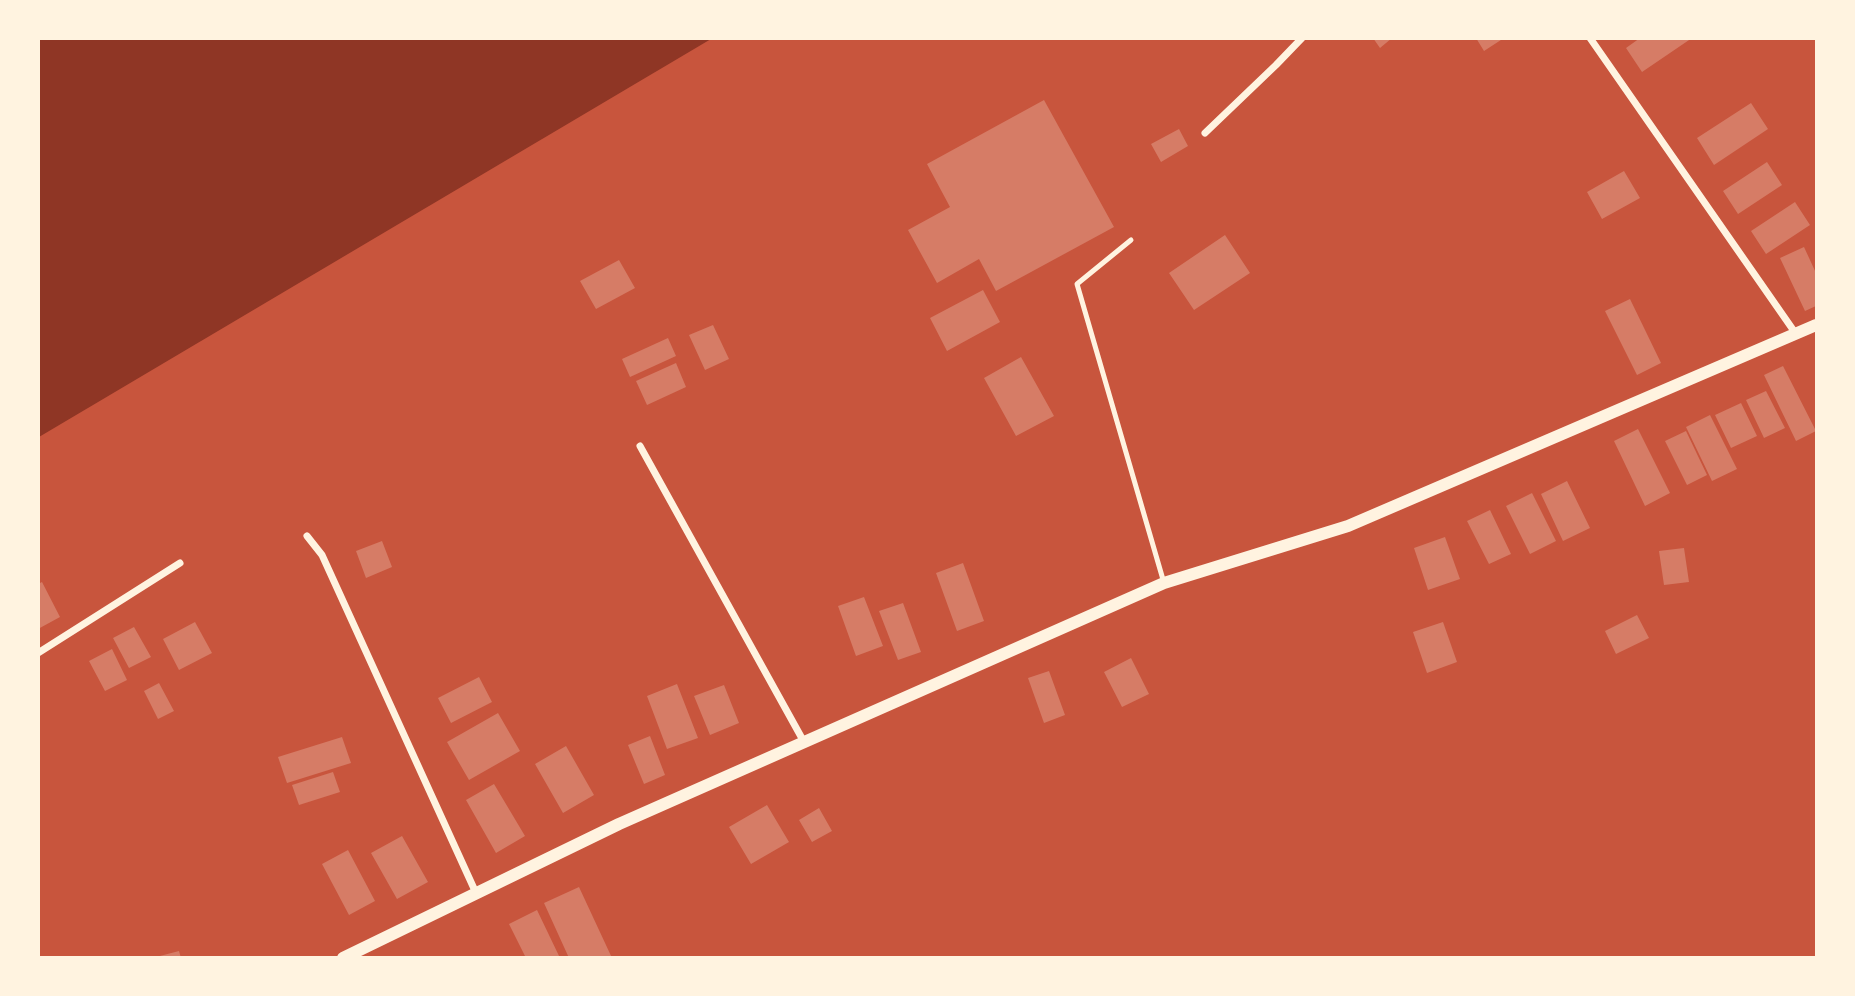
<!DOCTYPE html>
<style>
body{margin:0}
#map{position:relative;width:1855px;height:996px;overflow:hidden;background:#c8553d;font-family:Cabin,sans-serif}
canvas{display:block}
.frame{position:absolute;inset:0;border:40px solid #fff3e0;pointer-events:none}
</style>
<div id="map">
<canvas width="1855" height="996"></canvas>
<div class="frame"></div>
</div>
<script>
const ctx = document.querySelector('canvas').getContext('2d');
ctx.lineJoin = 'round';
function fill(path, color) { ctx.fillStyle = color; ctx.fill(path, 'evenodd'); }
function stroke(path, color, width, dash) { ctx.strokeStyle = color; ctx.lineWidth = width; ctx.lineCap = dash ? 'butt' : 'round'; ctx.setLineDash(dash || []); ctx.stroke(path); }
fill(new Path2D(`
 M39 38H711V39L39 437Z`), '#8f3625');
fill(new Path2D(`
 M1373 38H1392L1380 48Z
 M1476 38H1504L1484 51Z
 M1640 38H1692L1642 72 1626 48Z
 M1044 100 1114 227 996 291 979 259 937 283 908 230 950 207 927 164Z
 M1751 103 1768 129 1714 165 1697 138Z
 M1179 129 1188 146 1161 162 1151 144Z
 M1767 162 1782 185 1738 214 1723 191Z
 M1624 171 1640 198 1602 219 1587 192Z
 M1795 202 1810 225 1766 254 1751 231Z
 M1225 235 1250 273 1194 310 1169 273Z
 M1804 247 1816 273V306L1805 311 1780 258Z
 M619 260 635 288 596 309 580 281Z
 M983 290 1000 322 947 351 930 318Z
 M1630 299 1661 363 1637 375 1605 311Z
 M713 325 729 359 705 370 689 335Z
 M668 338 676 356 630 377 622 359Z
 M1021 357 1054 416 1016 436 984 378Z
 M676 363 686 387 647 405 636 381Z
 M1783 366 1816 431 1796 441 1764 375Z
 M1766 391 1785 428 1764 438 1746 400Z
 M1741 403 1757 436 1731 448 1715 415Z
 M1710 415 1737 469 1712 481 1686 427Z
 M1638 429 1670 493 1645 506 1614 441Z
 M1686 431 1707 475 1687 485 1665 441Z
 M1567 481 1590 528 1563 541 1541 494Z
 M1532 493 1556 541 1530 554 1506 506Z
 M1490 510 1511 554 1489 564 1467 521Z
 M1445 537 1460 579 1428 590 1414 548Z
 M382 541 392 567 366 578 356 551Z
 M1684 548 1689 582 1664 585 1659 551Z
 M963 563 984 621 957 631 936 573Z
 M42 582 60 617 38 629V584Z
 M864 597 883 646 856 656 838 606Z
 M903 603 921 652 898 660 879 611Z
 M1637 615 1649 638 1616 654 1605 631Z
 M195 622 212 653 179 670 163 639Z
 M1443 622 1457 662 1427 673 1413 632Z
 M134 627 151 657 129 668 113 638Z
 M112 649 127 680 105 691 89 661Z
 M1131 658 1149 694 1122 707 1104 672Z
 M1049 671 1065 715 1044 723 1028 678Z
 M479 677 492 702 451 723 438 698Z
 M159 683 174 711 158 719 144 691Z
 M677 684 698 738 667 749 647 696Z
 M724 685 739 723 710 735 694 696Z
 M498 713 520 751 469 780 447 742Z
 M650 736 665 775 644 784 628 745Z
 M342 737 351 763 287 783 278 757Z
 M566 746 594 795 563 813 535 764Z
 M333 772 340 792 299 805 292 785Z
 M494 784 525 836 496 853 466 800Z
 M767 805 789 842 751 864 729 827Z
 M819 808 832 831 812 842 799 820Z
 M402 836 428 882 397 899 371 853Z
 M348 850 375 901 349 915 322 864Z
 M579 887 612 958H569L544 903Z
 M537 910 560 958H526L509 924Z
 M179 951 181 958H157L156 957Z`), '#d67c66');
stroke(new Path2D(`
 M1131 240 1077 284 1164 583`), '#fff3e0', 5);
stroke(new Path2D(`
 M1590 38 1796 334
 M1205 133 1276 65 1302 38
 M640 446 804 742
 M307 536 322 555 476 893
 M38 653 180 563`), '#fff3e0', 7);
stroke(new Path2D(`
 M343 958 619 824 1164 583 1348 526 1816 325`), '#fff3e0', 12);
</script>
